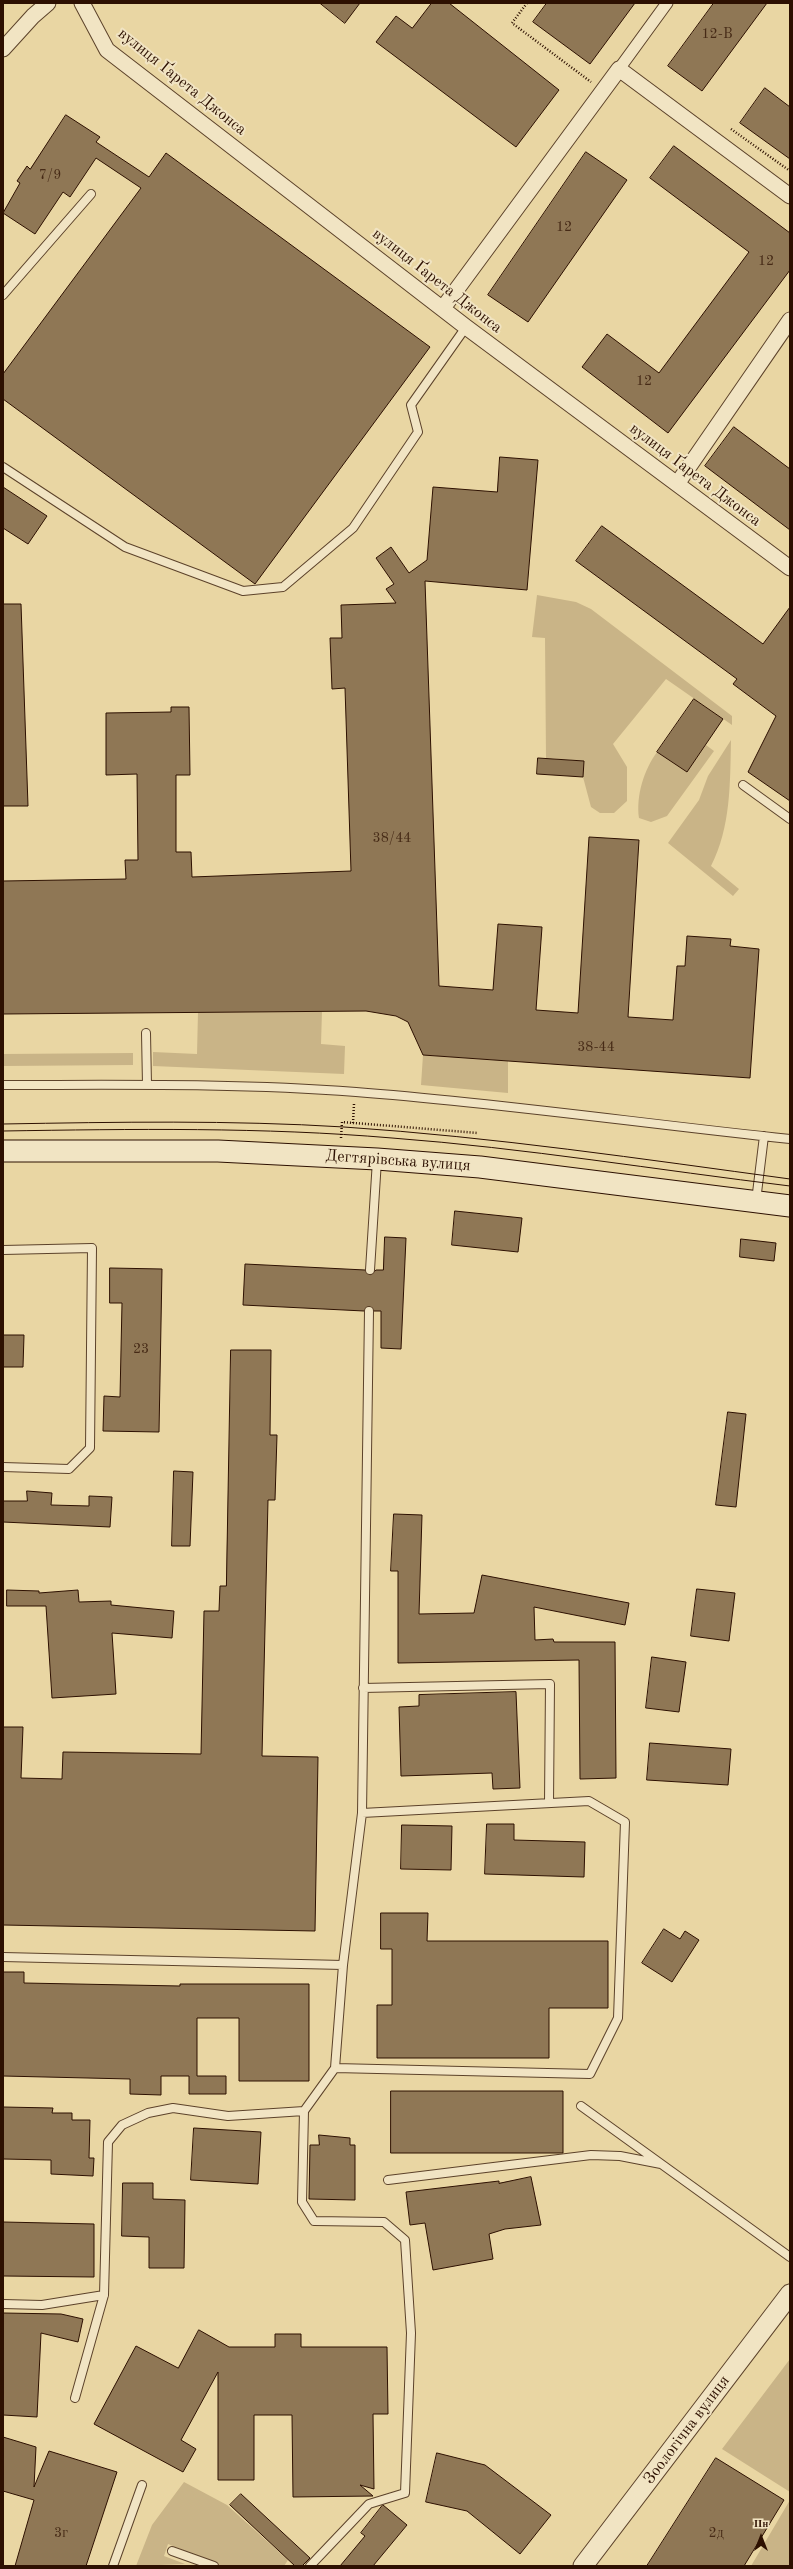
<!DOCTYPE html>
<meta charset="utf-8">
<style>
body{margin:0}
#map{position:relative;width:793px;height:2569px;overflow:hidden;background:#e9d6a3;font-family:"Old Standard TT",serif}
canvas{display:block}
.frame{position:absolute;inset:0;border:4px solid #2d1001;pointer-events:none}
.north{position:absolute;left:741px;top:2517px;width:40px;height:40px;-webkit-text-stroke:3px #f1e4c3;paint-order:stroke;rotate:0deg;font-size:11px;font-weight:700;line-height:16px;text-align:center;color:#2d1001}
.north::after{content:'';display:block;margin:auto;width:14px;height:18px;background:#2d1001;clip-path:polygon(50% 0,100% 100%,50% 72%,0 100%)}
</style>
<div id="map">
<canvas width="793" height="2569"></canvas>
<div class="frame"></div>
<div class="north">Пн</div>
</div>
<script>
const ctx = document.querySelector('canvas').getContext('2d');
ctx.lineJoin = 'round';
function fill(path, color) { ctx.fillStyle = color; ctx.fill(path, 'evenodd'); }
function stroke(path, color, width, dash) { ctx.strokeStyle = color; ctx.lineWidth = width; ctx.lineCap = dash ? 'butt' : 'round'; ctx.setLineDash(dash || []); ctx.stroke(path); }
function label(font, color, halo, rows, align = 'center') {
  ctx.font = font + ' "Old Standard TT",serif'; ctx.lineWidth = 4; ctx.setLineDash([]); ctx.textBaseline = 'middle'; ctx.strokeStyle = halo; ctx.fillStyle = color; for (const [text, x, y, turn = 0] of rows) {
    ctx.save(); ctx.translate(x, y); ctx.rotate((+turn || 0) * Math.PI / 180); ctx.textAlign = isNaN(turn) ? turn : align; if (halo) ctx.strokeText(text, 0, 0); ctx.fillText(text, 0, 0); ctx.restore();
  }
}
fill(new Path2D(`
 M537 595 576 602 591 609 732 716V725L666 679 613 744 627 767V801L614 813H600L591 807 583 777 584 761 546 758 545 638 532 637Z
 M731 740C730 784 731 827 711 866L739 889 733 896 668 843 699 800 708 776Z
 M706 745 714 751 667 816 651 822 639 818C636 795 644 770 657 752L687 772Z
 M322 1011 321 1044 345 1046 344 1074 153 1066V1052L197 1054 198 1012Z
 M133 1053V1065L3 1066V1054Z
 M423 1055 508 1061V1093L421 1085Z
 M790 2359V2492L722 2449Z
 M184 2482 227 2505 288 2560 284 2566H222L168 2544 164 2556 185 2564 136 2566 152 2525Z
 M790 2500V2566H751Z`), '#c9b487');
const building = new Path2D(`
 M320 3H360L345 23Z
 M432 3H449L559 90 516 147 376 42 396 16 412 28Z
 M547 3H635L590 64 533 22Z
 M714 3H767L702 91 668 66Z
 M765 88 790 107V159L740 123Z
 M66 115 100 137 96 142 149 177 166 153 430 347 255 584 3 399V374L141 188 96 158 70 197 63 192 35 234 3 213 20 183 17 181 27 166 30 169Z
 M674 146 790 233V270L668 433 582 367 607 334 659 373 749 252 650 178Z
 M586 152 627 180 528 322 488 295Z
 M734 427 790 469V530L705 466Z
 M500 457 538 460 527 590 425 581 439 986 493 990 498 924 542 927 536 1010 578 1013 589 837 639 840 628 1017 673 1020 677 966H685L687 936 731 939 730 946 759 949 750 1078 423 1055 408 1022 396 1016 366 1011 3 1014V881L126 879 125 860H138L137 774 106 775V713L171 712V707H189L190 775H176V852H191L192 877 351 871 345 688 332 689 330 638H342L341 605 396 603 386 589 394 584 376 558 391 547 409 573 427 560 433 487 497 492Z
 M3 487 47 516 28 544 3 528Z
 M602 526 763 644 790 607V801L748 772 776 716 733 684 737 679 576 561Z
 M3 604H21L28 806H3Z
 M694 699 723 719 687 772 657 752Z
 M538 758 584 761 583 777 537 774Z
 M455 1211 522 1218 518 1252 452 1245Z
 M385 1237 406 1238 401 1349 381 1348V1311H374L369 1306 364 1311 243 1305 245 1264 365 1270 370 1275 376 1270H383Z
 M741 1239 776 1243 774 1261 740 1257Z
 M110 1268 162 1269 159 1432 103 1431 104 1396 120 1397 122 1303H110Z
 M3 1335H24L23 1367H3Z
 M231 1350H271L270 1435H277L275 1500H268L262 1756 318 1757 315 1931 3 1925V1727H23L21 1778 62 1779 63 1752 201 1754 204 1611H219L220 1586H226Z
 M728 1412 746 1414 736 1507 716 1505Z
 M174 1471 193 1472 190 1546H172Z
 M27 1491 52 1493 51 1505 89 1506V1496L112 1497 110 1527 3 1522V1501H27Z
 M394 1514 422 1515 419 1614 474 1613 482 1575 629 1603 625 1625 534 1607 535 1640 553 1639 554 1642H615L616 1778 580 1779 579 1660 398 1663V1571H391Z
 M697 1589 735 1593 729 1641 691 1636Z
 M7 1590 39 1591V1593L78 1590 79 1602 111 1601V1605L174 1611 172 1638 112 1633 116 1694 52 1698 46 1606H7Z
 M652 1657 686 1662 679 1712 646 1708Z
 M516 1692 520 1788 493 1789 492 1773 401 1776 399 1707 419 1706V1695Z
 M650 1743 731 1749 728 1785 647 1780Z
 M487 1824H514V1840L585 1842 584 1877 485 1874Z
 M402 1825 452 1826 451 1870 401 1869Z
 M381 1913H428L427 1941H608V2008H549V2058H377V2005H392V1949H381Z
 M664 1929 680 1939 685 1931 699 1940 672 1982 642 1963Z
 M3 1972H24V1983L180 1986V1984H309V2081H239V2018H197V2076H226V2094H189V2076H161V2095L130 2094V2079L3 2076Z
 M391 2091H563V2153H391Z
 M3 2107 53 2108 52 2113H72V2120H90L89 2158H94L93 2176 51 2174V2160L3 2159Z
 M194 2128 261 2132 258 2184 191 2180Z
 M319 2135 350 2138V2145H355V2200L309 2199 310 2145H319Z
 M531 2177 541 2225 505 2229 489 2234 493 2259 433 2270 425 2223 410 2225 406 2192 499 2181V2183Z
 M123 2183H153V2199L185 2200 184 2268H149V2237L122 2236Z
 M3 2222 94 2224V2277L3 2276Z
 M3 2313 61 2314 83 2319 78 2342 41 2333 37 2417 3 2415Z
 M199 2330 229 2347H275V2334H301V2347H387L388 2414H373L374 2489 360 2485 373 2496 293 2497 292 2415H254V2480H218V2372L181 2440 196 2449 183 2472 94 2424 136 2346 178 2368Z
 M3 2437 36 2447 34 2487 49 2451 117 2472 86 2566H15L34 2500 3 2491Z
 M437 2453 485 2465 551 2515 520 2554 467 2511 426 2502Z
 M716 2458 784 2500 744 2566H647Z
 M241 2494 310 2558 302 2566H295L230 2505Z
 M383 2505 407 2525 373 2566H340L365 2536 361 2533Z`);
fill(building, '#8f7755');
stroke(building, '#2d1001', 1);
const service = new Path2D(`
 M3 295 91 194
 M3 467 125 547 243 591 283 587 353 528 418 432 411 405 466 327
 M743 785 790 819
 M146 1033 147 1085
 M3 1085C121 1085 239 1083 356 1092 501 1103 645 1124 790 1139
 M756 1201 764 1136
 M3 1250 92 1248 90 1448 69 1469 3 1467
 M370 1270 377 1160
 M363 1688 550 1684 549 1803
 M3 1957 343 1965
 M335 2068 590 2074 618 2018 625 1822 589 1801 362 1813
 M581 2106 790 2257
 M304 2111 302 2202 314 2221 384 2222 405 2240 411 2333 405 2493 369 2504 310 2566
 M388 2180 591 2155 620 2156 661 2164
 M3 2304 42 2305 104 2295
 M75 2398 104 2295 108 2142 122 2125 148 2113 173 2108 228 2116 304 2111 335 2068 343 1965 362 1813 369 1311
 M172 2551 214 2566
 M113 2566 142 2485`);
const pedestrian = new Path2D(`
 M619 69 667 3`);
const minor = new Path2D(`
 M82 3 107 50 466 327 790 568
 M3 49 33 16 48 3
 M443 308 619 69 790 196
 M677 484 790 320`);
const tertiary = new Path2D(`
 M583 2566 790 2294`);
const secondary = new Path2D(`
 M3 1151H218L377 1159 480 1167 790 1206`);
stroke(service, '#5c422a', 10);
stroke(pedestrian, '#5c422a', 13);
stroke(minor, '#5c422a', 17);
stroke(tertiary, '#5c422a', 21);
stroke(secondary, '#2d1001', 23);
stroke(new Path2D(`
 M527 3 512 23 591 82
 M731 129 790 171
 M353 1123 354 1104
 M341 1138 342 1122 478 1133`), '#2d1001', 2.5, [1, 2]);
stroke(service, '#f1e4c3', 8);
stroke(pedestrian, '#f1e4c3', 11);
stroke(minor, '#f1e4c3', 15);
stroke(tertiary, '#f1e4c3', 19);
stroke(secondary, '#f1e4c3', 21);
stroke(new Path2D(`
 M3 1124C117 1122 231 1120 344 1127 494 1137 642 1159 790 1179
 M3 1131C132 1129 263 1127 392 1138 525 1148 657 1170 790 1186`), '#2d1001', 1);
label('14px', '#462a16', null, [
 ["12-В",717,34],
 ["7/9",50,175],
 ["12",564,227],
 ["12",766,261],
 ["12",644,381],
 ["38/44",392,838],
 ["38-44",596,1047],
 ["23",141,1349],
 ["3г",61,2533],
 ["2д",716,2533]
]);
label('16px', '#2d1001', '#f1e4c3', [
 ["вулиця Ґарета Джонса",182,82,39],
 ["вулиця Ґарета Джонса",437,281,38],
 ["вулиця Ґарета Джонса",695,475,37],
 ["Дегтярівська вулиця",398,1161,4],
 ["Зоологічна вулиця",687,2430,-53]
]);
</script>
